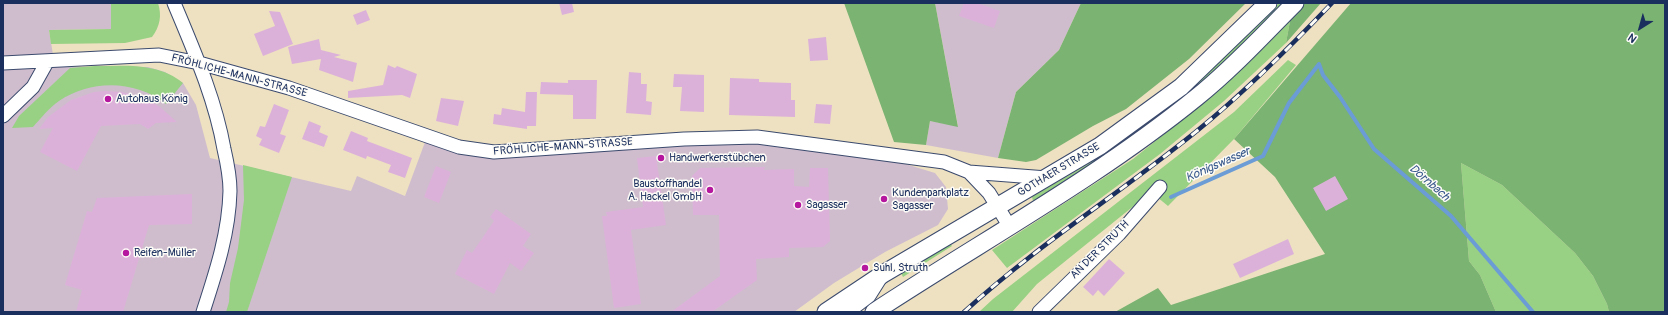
<!DOCTYPE html>
<meta charset="utf-8">
<style>
body{margin:0}
#map{position:relative;width:1668px;height:315px;overflow:hidden;background:#eee1c1;font-family:Pangolin,sans-serif}
canvas{display:block}
.frame{position:absolute;inset:0;border:4px solid #1b2f5e;pointer-events:none}
.north{position:absolute;left:1620px;top:8px;width:40px;height:40px;-webkit-text-stroke:3px #fdfcf7;paint-order:stroke;rotate:217deg;font-size:11px;font-weight:700;line-height:16px;text-align:center;color:#1b2f5e}
.north::after{content:'';display:block;margin:auto;width:14px;height:18px;background:#1b2f5e;clip-path:polygon(50% 0,100% 100%,50% 72%,0 100%)}
</style>
<div id="map">
<canvas width="1668" height="315"></canvas>
<div class="frame"></div>
<div class="north">N</div>
</div>
<script>
const ctx = document.querySelector('canvas').getContext('2d');
ctx.lineJoin = 'round';
function fill(path, color) { ctx.fillStyle = color; ctx.fill(path, 'evenodd'); }
function stroke(path, color, width, dash) { ctx.strokeStyle = color; ctx.lineWidth = width; ctx.lineCap = dash ? 'butt' : 'round'; ctx.setLineDash(dash || []); ctx.stroke(path); }
function label(font, color, halo, rows, align = 'center') {
  ctx.font = font + ' Pangolin,sans-serif'; ctx.lineWidth = 3; ctx.setLineDash([]); ctx.textBaseline = 'middle'; ctx.strokeStyle = halo; ctx.fillStyle = color; for (const [text, x, y, turn = 0] of rows) {
    ctx.save(); ctx.translate(x, y); ctx.rotate((+turn || 0) * Math.PI / 180); ctx.textAlign = isNaN(turn) ? turn : align; if (halo) ctx.strokeText(text, 0, 0); ctx.fillText(text, 0, 0); ctx.restore();
  }
}
fill(new Path2D(`
 M3 3H111L112 29 49 30 55 67H148L165 72 183 83 196 105 210 158 351 191 357 176 405 196 428 134 479 148 705 133 899 162 935 173 946 187 948 209 938 225 885 252 834 283 794 312H3Z
 M935 3H1081L1059 50 1016 92 998 158 926 145 930 121 958 126Z`), '#cfbdce');
fill(new Path2D(`
 M111 3H158C162 16 160 26 152 37L125 43 51 44 49 30 111 29Z
 M1279 3H1284C1234 54 1182 104 1124 144 1095 165 1064 183 1033 201L1032 197C1062 179 1094 162 1122 141 1179 100 1231 53 1279 3Z
 M1290 21 1286 43 1224 101 1160 154 1007 268 992 250 1133 159 1214 94Z
 M1288 60 1296 65 1234 139 1168 206 1151 192 1037 284 1012 312H979L993 299 1234 112Z
 M95 66C125 66 158 62 183 83L166 104C136 80 91 79 59 101 49 108 41 118 33 127L12 128 19 116 70 68Z
 M1461 163 1502 185 1575 253 1593 276 1607 304 1609 312H1496L1480 275 1469 261Z
 M243 165 292 177 247 312H226L229 302 230 283 238 248 244 200Z
 M950 243 952 246 903 277 901 273Z`), '#98d184');
fill(new Path2D(`
 M844 3H935L958 127 930 121 926 145 894 142Z
 M1081 3H1246L1189 59 1126 109 1093 126 1036 160 1026 162 998 158 1016 92 1059 50Z
 M1305 3H1321L1286 43 1290 21Z
 M1351 3H1665V312H1609L1607 304 1593 276 1575 253 1502 185 1461 163 1469 261 1480 275 1496 312H1115L1158 288 1171 305 1325 254 1275 177 1234 139Z`), '#7ab372');
stroke(new Path2D(`
 M1319 64 1323 75 1340 97 1374 149 1451 216 1533 312
 M1171 197 1263 156 1289 103 1319 64`), '#6b9cd5', 4);
fill(new Path2D(`
 M559 3H572L574 12 562 15Z
 M964 3H977L1000 11 994 28 959 16Z
 M366 10 370 20 357 25 353 15Z
 M269 11 280 12 293 44 263 56 254 34 275 26Z
 M826 37 828 60 810 61 808 39Z
 M319 39 321 50 341 55 334 57 357 63 353 82 319 70 321 59 292 64 288 47Z
 M388 65 395 68 397 66 417 74 410 98 402 95 348 98V91L383 85Z
 M629 72 641 73V84H647L646 101 652 102 651 115 626 113Z
 M674 74 704 75V112L680 111 682 87H673Z
 M730 78 759 79V82L791 83V100H795V117L729 115Z
 M568 80H597L596 119H573V95L540 94 541 82 568 83Z
 M105 91 122 92 145 98 160 107 177 122 156 123 148 129 140 124 101 126 77 171 40 152 53 128 39 129 48 117 71 100 94 92Z
 M526 92H537L536 126H527V129L493 124 494 114 501 115 502 108 525 112Z
 M441 98 464 101 458 126 436 121Z
 M274 104 289 110 280 134 286 136 279 153 259 145 262 139 256 136 260 126 265 127Z
 M816 104 832 105 830 124 814 123Z
 M309 121 321 126 319 132 328 136 324 147 302 139Z
 M351 131 368 138 367 141 412 158 405 178 388 172 391 165 367 156 366 159 343 150Z
 M656 156 666 225 631 230 641 304 614 308 602 216H607L606 212 643 207 637 158Z
 M436 166 451 172 439 203 424 197Z
 M765 167 764 170 794 169V186L809 187 810 168H828L830 241 823 247 789 248V257L756 259 757 280 712 312H671L720 276 719 215H693L692 176 700 168Z
 M1335 176 1348 199 1326 211 1313 188Z
 M192 194V224L149 225 123 312H76L82 290 65 285 87 211 92 212 97 198Z
 M496 209 531 234 523 246 534 253 521 271 510 263 494 294 455 274 467 250 472 253 494 221 490 217Z
 M1288 239 1294 254 1240 278 1233 264Z
 M1109 259 1125 273 1104 296 1098 290 1093 296 1083 287Z`), '#dcb1d9');
const minor = new Path2D(`
 M174 3C194 51 215 98 224 149 227 162 230 177 230 191 229 233 216 272 203 312
 M3 63 159 55 199 63 289 88 459 147 494 152 684 139 757 137 944 162 969 172 989 193 1010 227
 M3 116 33 87 47 62
 M969 172 1047 178
 M848 312 869 296 881 277
 M1039 312 1119 234 1160 187`);
const major = new Path2D(`
 M826 312 883 274 1100 146 1181 87 1268 3
 M874 312C982 241 1096 179 1197 97 1232 69 1263 35 1295 3`);
stroke(minor, '#3b4a6d', 15);
stroke(major, '#3b4a6d', 19);
stroke(minor, '#fff', 13);
stroke(major, '#fff', 17);
const rail = new Path2D(`
 M964 312C1037 245 1122 192 1198 130 1246 91 1290 47 1332 3`);
stroke(rail, '#1b2f5e', 4.5);
stroke(rail, '#fdfcf7', 3, [9]);
for (const [x, y, r, color] of [
 [108,99,4,"#b5179e"],
 [661,158,4,"#b5179e"],
 [710,190,4,"#b5179e"],
 [884,199,4,"#b5179e"],
 [798,205,4,"#b5179e"],
 [126,253,4,"#b5179e"],
 [865,268,4,"#b5179e"]
]) { const dot = new Path2D(); dot.arc(x, y, r, 0, 2 * Math.PI); ctx.fillStyle = color; ctx.fill(dot); stroke(dot, '#fdfcf7', 1.5); }
label('11px', '#1b2f5e', '#fdfcf7', [
 ["FRÖHLICHE-MANN-STRASSE",239,76,15],
 ["FRÖHLICHE-MANN-STRASSE",563,147,-4],
 ["GOTHAER STRASSE",1059,170,-31],
 ["AN DER STRUTH",1100,250,-45]
]);
label('11px', '#1b2f5e', '#fdfcf7', [
 ["Autohaus König",116,99],
 ["Handwerkerstübchen",669,158],
 ["Baustoffhandel",702,184,"right"],
 ["A. Hackel GmbH",702,197,"right"],
 ["Kundenparkplatz",892,193],
 ["Sagasser",892,206],
 ["Sagasser",806,205],
 ["Reifen-Müller",134,253],
 ["Suhl, Struth",873,268]
], 'left');
label('italic 12px', '#3b5b8e', '#fdfcf7', [
 ["Königswasser",1218,165,-24],
 ["Dörnbach",1429,183,41]
]);
</script>
